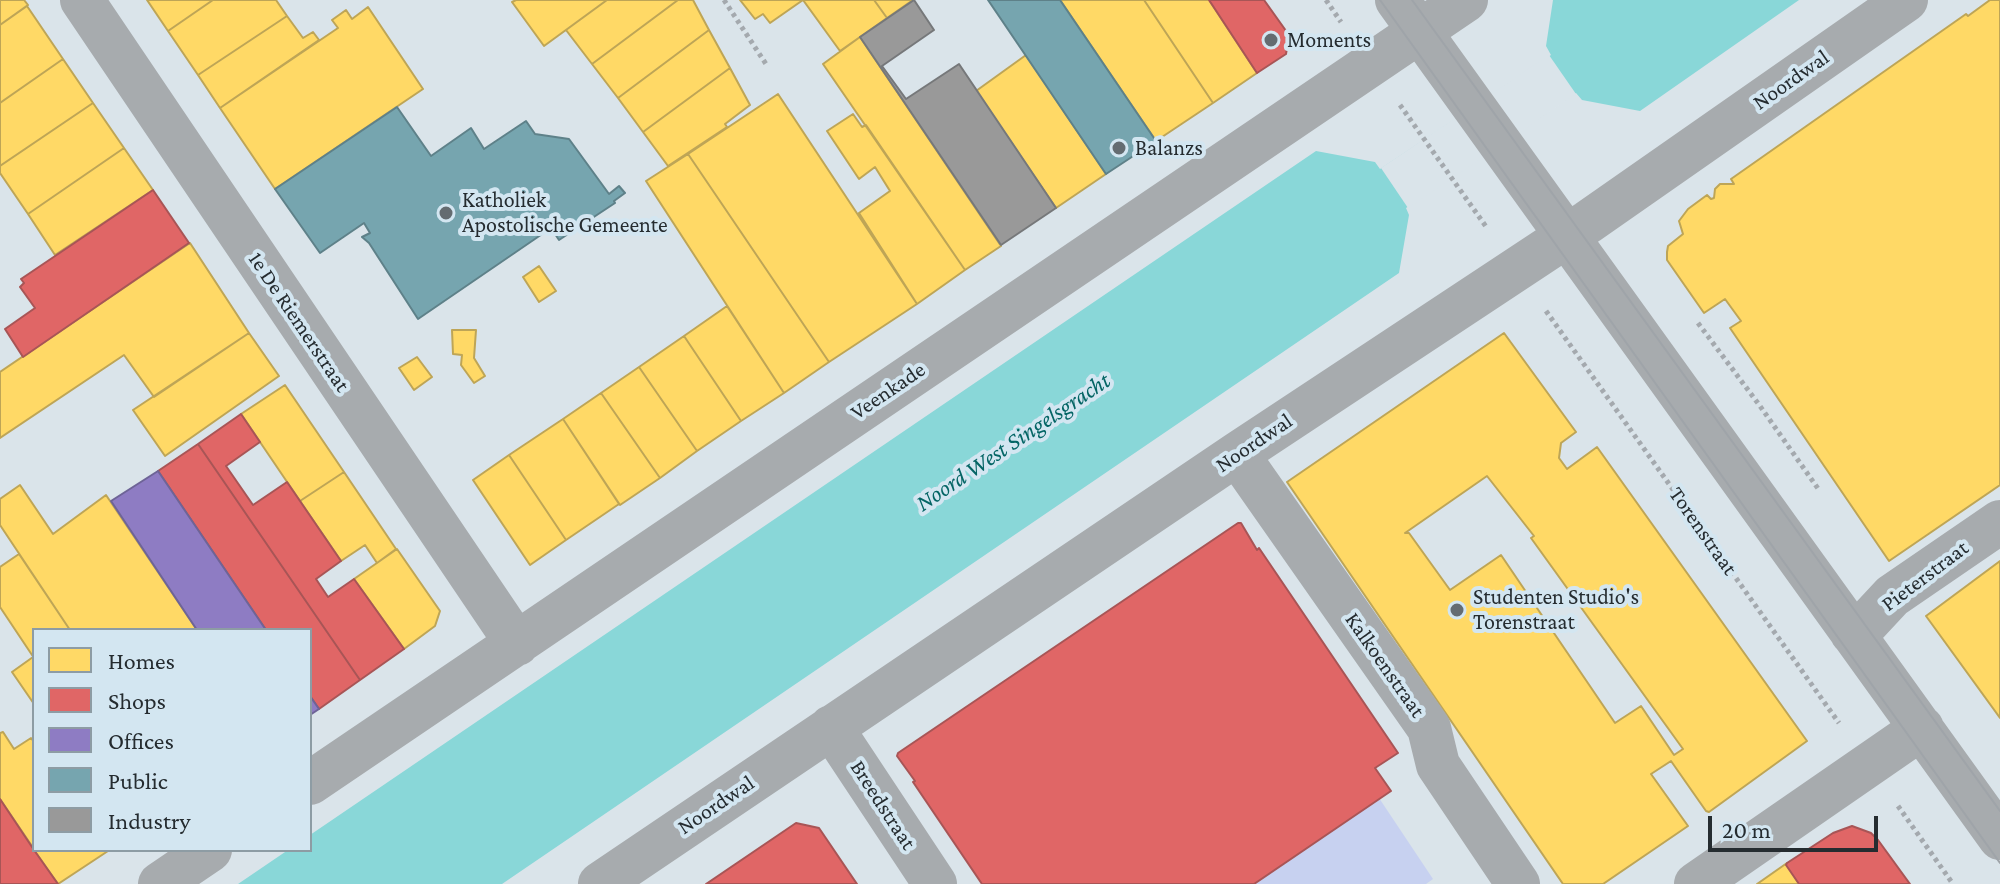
<!DOCTYPE html>
<style>
body{margin:0}
#map{position:relative;width:2000px;height:884px;overflow:hidden;background:#dae4ea;font-family:"Crimson Pro",serif}
canvas{display:block}
.legend{position:absolute;left:32px;top:628px;width:280px;height:224px;box-sizing:border-box;background:#d3e6f1;border:2px solid #8d9ca4;margin:0;padding:10px 14px;list-style:none;font-size:24px;color:#252c30}
.legend li{display:flex;align-items:center;gap:16px;height:40px}
.legend b{width:40px;border:2px solid #8d9ca4}
.scale{position:absolute;left:1708px;top:816px;width:170px;height:36px;box-sizing:border-box;border:4px solid #252c30;border-top:0;padding-left:10px;font-size:24px;line-height:28px;white-space:nowrap;color:#252c30;-webkit-text-stroke:6px #d3e6f1;paint-order:stroke}
</style>
<div id="map">
<canvas width="2000" height="884"></canvas>
<ul class="legend">
<li><b style="height:22px;background:#ffd966"></b>Homes</li>
<li><b style="height:22px;background:#e06666"></b>Shops</li>
<li><b style="height:22px;background:#8e7cc3"></b>Offices</li>
<li><b style="height:22px;background:#76a5af"></b>Public</li>
<li><b style="height:22px;background:#999"></b>Industry</li>
</ul>
<div class="scale">20 m</div>
</div>
<script>
const ctx = document.querySelector('canvas').getContext('2d');
ctx.lineJoin = 'round';
function fill(path, color) { ctx.fillStyle = color; ctx.fill(path, 'evenodd'); }
function stroke(path, color, width, dash) { ctx.strokeStyle = color; ctx.lineWidth = width; ctx.lineCap = dash ? 'butt' : 'round'; ctx.setLineDash(dash || []); ctx.stroke(path); }
function label(font, color, halo, rows, align = 'center') {
  ctx.font = font + ' "Crimson Pro",serif'; ctx.lineWidth = 8; ctx.setLineDash([]); ctx.textBaseline = 'middle'; ctx.strokeStyle = halo; ctx.fillStyle = color; for (const [text, x, y, turn = 0] of rows) {
    ctx.save(); ctx.translate(x, y); ctx.rotate((+turn || 0) * Math.PI / 180); ctx.textAlign = isNaN(turn) ? turn : align; if (halo) ctx.strokeText(text, 0, 0); ctx.fillText(text, 0, 0); ctx.restore();
  }
}
fill(new Path2D(`
 M1379 798 1433 879 1426 884H1254Z`), '#c7d1f0');
fill(new Path2D(`
 M1553 0H1799L1640 111 1582 100 1576 93 1406 208 1409 215 1399 273 502 884H238L288 850H310V835L1316 151 1375 162 1380 169 1551 55 1546 46Z`), '#89d7d8');
fill(new Path2D(`
 M1549 55 1576 94 1408 208 1381 168Z`), '#dae4ea');
const homes = new Path2D(`
 M0 0H24L28 5 0 25Z
 M147 0H213L168 31Z
 M213 0H276L287 16 198 75 168 31Z
 M516 0H607L544 46 512 2Z
 M607 0H678L592 64 566 30Z
 M678 0H693L709 30 618 98 592 64Z
 M740 0H803L770 23 763 14 755 19Z
 M803 0H874L887 18 840 51Z
 M874 0H913L887 18Z
 M1060 0H1144L1213 103 1156 141Z
 M1144 0H1209L1257 73 1213 103Z
 M1990 0H2000V485L1889 561 1730 328 1741 321 1725 299 1704 313 1667 260V252L1668 246 1683 234 1679 221 1688 209 1707 195 1711 199 1714 198 1715 189 1720 184H1734L1731 179 1966 14 1968 16Z
 M27 6 63 59 0 103V25Z
 M368 7 423 89 275 189 220 108 338 28 332 20 346 10 352 19Z
 M287 16 303 38 313 32 319 40 220 108 198 75Z
 M709 30 730 68 643 132 618 98Z
 M860 37 1001 246 965 270 823 64Z
 M1026 55 1106 174 1056 208 976 91Z
 M63 59 93 103 0 166V103Z
 M730 68 750 105 725 124 727 127 668 166 643 132Z
 M778 94 917 304 829 362 688 154Z
 M93 103 124 148 28 214 0 173V166Z
 M853 114 862 127 866 125 965 270 917 304 859 213 890 191 875 167 859 179 827 131Z
 M124 148 153 190 55 255 28 214Z
 M688 154 829 362 784 393 646 181Z
 M190 243 249 333 154 397 124 355 0 438V372Z
 M539 266 556 291 539 302 523 277Z
 M727 306 784 393 741 421 684 336Z
 M452 330H476L474 358 485 376 474 383 461 365 462 355 453 354Z
 M249 333 279 376 165 456 133 410Z
 M1504 333 1576 432 1561 443 1559 458 1567 469 1597 447 1807 741 1709 812 1706 811 1671 761 1651 774 1688 826 1603 884H1563L1287 482ZM1487 476 1534 536 1531 538 1683 749 1674 755 1641 706 1615 723 1501 555 1450 590 1409 533H1405Z
 M684 336 741 421 697 451 639 367Z
 M417 357 432 377 414 390 399 368Z
 M639 367 697 451 660 478 601 393Z
 M285 385 344 472 300 501 241 414Z
 M601 393 660 478 620 505 563 419Z
 M563 419 619 504 566 540 509 455Z
 M509 455 566 540 530 565 473 480Z
 M344 472 396 549 377 563 365 545 341 561 300 501Z
 M20 485 53 534 106 495 197 630H70L0 525V499Z
 M397 549 440 611 435 626 404 649 354 579Z
 M19 554 70 630H34V658L0 607V567Z
 M2000 561V718L1926 616Z
 M33 657 34 658V704L12 672Z
 M3 732 14 749 31 738 34 742V849L0 799V733Z
 M34 850H107L108 851 58 884Z
 M1787 863 1799 884H1757Z`);
fill(homes, '#ffd966');
stroke(homes, '#bea556', 2);
const shops = new Path2D(`
 M1209 0H1264L1289 35 1286 54 1257 73Z
 M153 190 189 243 23 357 5 329 35 308 20 287 24 283 21 279Z
 M241 414 260 442 226 466 253 505 287 482 341 561 316 579 328 597 354 579 404 649 360 680 198 444Z
 M198 444 360 680 319 709 310 696V630H266L158 471Z
 M1238 523H1241L1257 550 1259 548 1398 753 1375 768 1391 791 1254 884H982L913 782 915 781 897 756 898 753Z
 M0 799 34 850 58 884H0Z
 M796 823 819 828 857 884H706Z
 M1852 826 1871 833 1878 840 1910 884H1799L1786 865 1787 863 1833 833Z`);
fill(shops, '#e06666');
stroke(shops, '#a85556', 2);
const offices = new Path2D(`
 M158 471 266 630H197L111 501Z
 M310 696 319 709 310 715Z`);
fill(offices, '#8e7cc3');
stroke(offices, '#6e6497', 2);
const public = new Path2D(`
 M988 0H1060L1156 141 1106 174Z
 M397 107 431 156 471 128 484 149 526 121 535 134 569 139 609 194 619 186 625 193 614 201 615 203 559 240 551 228 418 319 369 243 362 237 370 233 364 223 320 253 275 189Z`);
fill(public, '#76a5af');
stroke(public, '#5e8189', 2);
const industry = new Path2D(`
 M914 0 934 30 882 66 906 99 959 64 1056 208 1001 245 860 37Z`);
fill(industry, '#999');
stroke(industry, '#76787a', 2);
stroke(new Path2D(`
 M724 0 766 64
 M1326 0 1341 22
 M1400 105 1487 228
 M1546 311 1839 723
 M1698 323 1760 406 1819 490
 M1898 806 1953 884`), '#a4a9ae', 5, [4, 4]);
stroke(new Path2D(`
 M82 0 517 644
 M1397 0 2000 838
 M1237 454 1429 728 1438 765 1518 884
 M1852 633 1865 625 1892 596 2000 522
 M831 727 935 884
 M310 783 1466 0
 M160 884 210 850
 M600 884 1237 454 1588 222 1906 0
 M1696 884 1922 728`), '#a7abae', 44);
stroke(new Path2D(`
 M1380 0 2000 863
 M1412 0 2000 811`), '#9fa4a9', 2);
for (const [x, y, r, color] of [
 [1271,40,8,"#646c71"],
 [1119,148,8,"#646c71"],
 [446,213,8,"#646c71"],
 [1457,610,8,"#646c71"]
]) { const dot = new Path2D(); dot.arc(x, y, r, 0, 2 * Math.PI); ctx.fillStyle = color; ctx.fill(dot); stroke(dot, '#d3e6f1', 3); }
label('22px', '#252c30', '#d3e6f1', [
 ["Moments",1287,40],
 ["Balanzs",1135,148],
 ["Katholiek",462,200],
 ["Apostolische Gemeente",462,225],
 ["Studenten Studio's",1473,597],
 ["Torenstraat",1473,622]
], 'left');
label('22px', '#252c30', '#d3e6f1', [
 ["Noordwal",1791,80,-35],
 ["1e De Riemerstraat",299,322,56],
 ["Veenkade",888,391,-34],
 ["Noordwal",1254,443,-34],
 ["Torenstraat",1703,531,55],
 ["Pieterstraat",1925,576,-37],
 ["Kalkoenstraat",1385,665,55],
 ["Noordwal",716,805,-34],
 ["Breedstraat",883,805,57]
]);
label('italic 24px', '#046565', '#d3e6f1', [
 ["Noord West Singelsgracht",1013,442,-34]
]);
</script>
